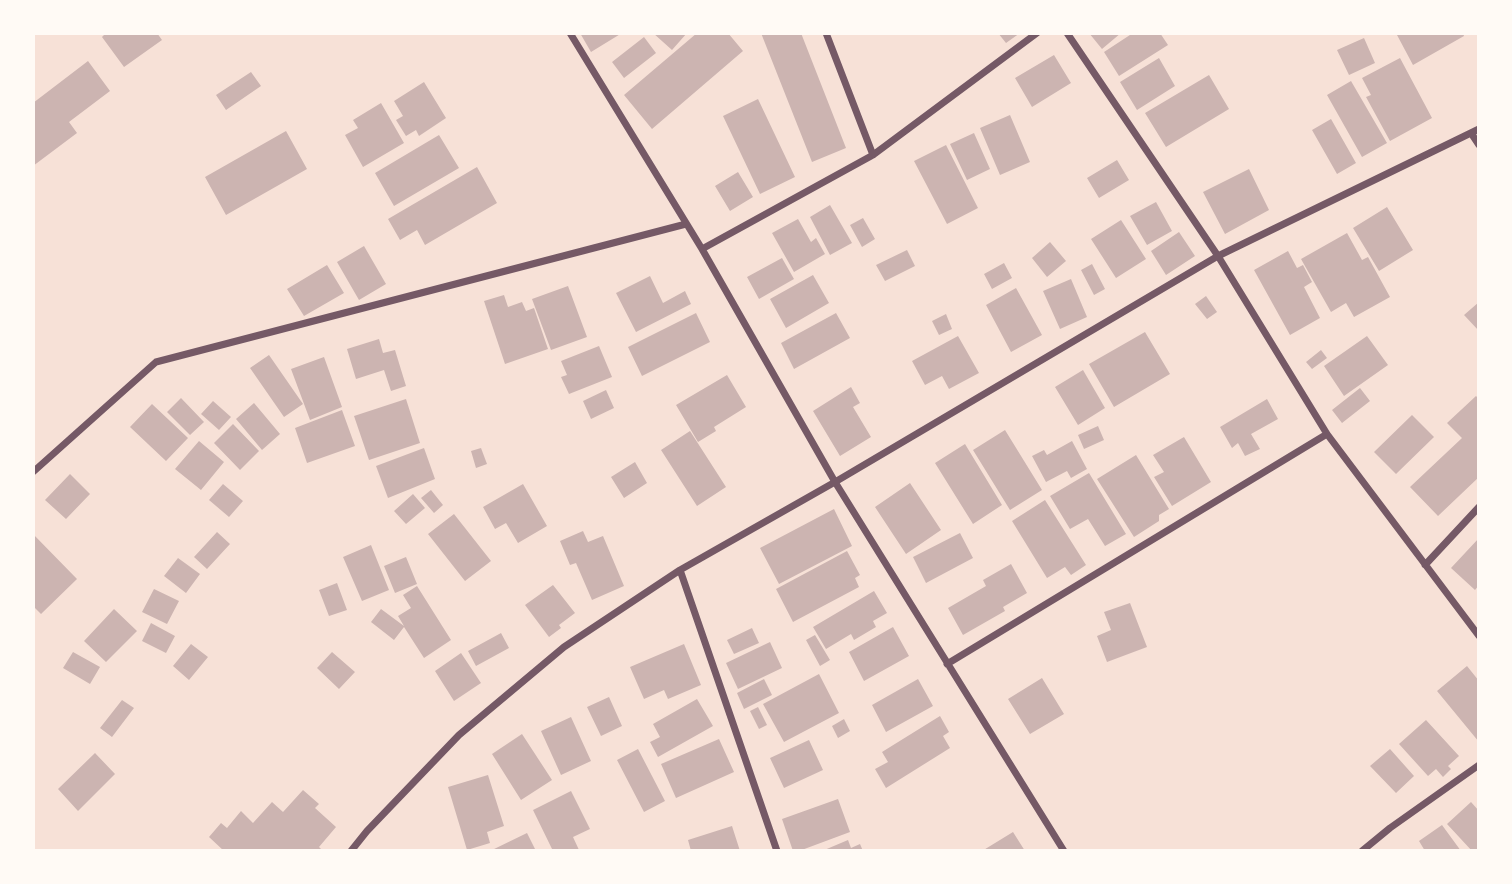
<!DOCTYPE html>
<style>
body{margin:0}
#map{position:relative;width:1512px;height:884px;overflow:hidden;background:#f7e1d7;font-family:"Open Sans",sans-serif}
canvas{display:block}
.frame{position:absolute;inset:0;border:35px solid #fffaf5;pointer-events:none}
</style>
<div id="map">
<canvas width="1512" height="884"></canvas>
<div class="frame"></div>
</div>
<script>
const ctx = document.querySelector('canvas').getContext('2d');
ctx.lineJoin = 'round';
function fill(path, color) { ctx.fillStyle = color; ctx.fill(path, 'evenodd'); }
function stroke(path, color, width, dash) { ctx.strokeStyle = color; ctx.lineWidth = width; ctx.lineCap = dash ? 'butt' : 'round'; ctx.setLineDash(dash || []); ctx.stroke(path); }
fill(new Path2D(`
 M106 33H157L162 40 124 67 102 37Z
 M580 33H622L591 52Z
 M653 33H687L672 50Z
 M697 33H728L743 51 652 129 624 95Z
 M761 33H801L846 148 812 162Z
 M998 33H1020L1006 43Z
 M1089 33H1121L1102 49Z
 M1133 33H1160L1168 45 1119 76 1104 52Z
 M1401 33H1463L1464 36 1413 65 1397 35Z
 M644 37 656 53 624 78 612 62Z
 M1364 38 1375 63 1349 75 1337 50Z
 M1054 55 1071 83 1032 107 1015 78Z
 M1159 58 1175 86 1137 110 1120 82Z
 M1400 58 1432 118 1390 141 1366 97 1371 95 1362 78Z
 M88 61 110 91 69 122 77 133 33 166V103Z
 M251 72 261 86 226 110 216 95Z
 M1209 75 1229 109 1166 147 1145 113Z
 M1351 81 1387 143 1362 157 1327 95Z
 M424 82 446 118 419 136 416 130 406 136 396 120 403 116 394 101Z
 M758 99 795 177 760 194 723 116Z
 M381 103 404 143 363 167 345 135 358 128 353 120Z
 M1010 115 1030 162 1000 175 980 128Z
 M1331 119 1356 163 1337 174 1312 130Z
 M286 131 307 169 226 215 205 177Z
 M974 133 990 169 967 180 950 144Z
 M439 135 459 168 394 206 375 173Z
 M946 145 978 208 947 224 914 161Z
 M1117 160 1129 180 1099 198 1087 178Z
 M477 167 497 203 425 245 417 230 400 240 388 219Z
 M1249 169 1269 210 1225 234 1203 192Z
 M738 172 753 197 730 211 715 186Z
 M1156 202 1172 231 1147 245 1130 216Z
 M830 205 852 243 830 255 810 217Z
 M1387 207 1413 250 1379 271 1353 228Z
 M863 218 875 239 862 247 850 225Z
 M798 219 811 242 816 238 825 254 794 272 772 233Z
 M1121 220 1146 259 1116 278 1091 239Z
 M1179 232 1195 256 1166 275 1151 251Z
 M1347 233 1362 260 1368 257 1390 297 1354 317 1346 303 1331 312 1301 259Z
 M1050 242 1066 261 1047 277 1032 258Z
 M364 246 386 284 359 300 337 262Z
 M907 250 915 266 885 281 876 265Z
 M1288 251 1297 268 1303 265 1312 282 1304 287 1320 318 1290 335 1254 270Z
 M782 258 794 279 759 299 747 277Z
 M1004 263 1012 278 992 289 984 274Z
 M1092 264 1105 289 1094 295 1081 270Z
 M327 265 344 293 304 316 287 289Z
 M813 275 829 303 786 328 770 299Z
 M650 276 663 303 685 291 691 304 636 332 616 293Z
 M1071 279 1087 317 1060 329 1043 291Z
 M568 286 587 337 551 350 532 299Z
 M1016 288 1042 335 1011 352 986 305Z
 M504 295 508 307 522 302 526 311 534 308 548 349 505 364 484 301Z
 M1206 296 1217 312 1207 319 1195 304Z
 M1479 302V331L1464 315Z
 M696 313 710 342 642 376 628 347Z
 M836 313 850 338 794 369 781 343Z
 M946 314 952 329 939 335 932 321Z
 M1145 332 1170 374 1114 407 1089 364Z
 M958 336 979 373 949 389 942 376 925 385 912 361Z
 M1367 336 1388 365 1344 396 1324 366Z
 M379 339 383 353 395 350 406 386 391 391 384 370 356 379 347 349Z
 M599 346 612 377 569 394 561 377 567 375 561 361Z
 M1321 350 1327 358 1312 369 1306 362Z
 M269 355 303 404 284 417 250 368Z
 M324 357 342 407 310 420 291 369Z
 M1083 370 1105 408 1078 425 1055 387Z
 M727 375 746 407 714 427 716 431 698 442 676 405Z
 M851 387 860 403 853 407 871 437 840 456 813 411Z
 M1360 388 1370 401 1342 423 1332 410Z
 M606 390 614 408 591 419 583 401Z
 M1476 396 1479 399V477L1438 516 1410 487 1462 438 1447 423Z
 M181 398 204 422 190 435 167 412Z
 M406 399 420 443 369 460 354 416Z
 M1267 399 1278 419 1251 434 1260 449 1245 456 1238 443 1232 448 1220 427Z
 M213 401 231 417 219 430 201 414Z
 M254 403 280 434 262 450 236 419Z
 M152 404 188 438 166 461 130 427Z
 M342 410 355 446 307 463 295 428Z
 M1412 415 1434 437 1396 474 1374 452Z
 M233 424 259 451 240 470 214 443Z
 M1098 426 1104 440 1084 449 1078 435Z
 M1005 430 1042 490 1010 510 973 450Z
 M690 431 726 487 697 506 661 450Z
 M1184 437 1211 482 1172 506 1154 477 1164 472 1153 455Z
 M199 441 224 462 201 490 175 469Z
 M1072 441 1087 469 1071 478 1067 471 1046 482 1032 456 1044 450 1047 455Z
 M965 444 1002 505 973 524 935 463Z
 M424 448 435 479 388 498 376 466Z
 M481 448 487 464 476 468 471 451Z
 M1136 455 1169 509 1159 515V521L1134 537 1097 479Z
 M635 462 647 483 624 498 611 477Z
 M1089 473 1126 534 1105 546 1088 519 1070 529 1050 496Z
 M70 474 90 494 66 519 45 500Z
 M910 483 941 530 906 554 875 507Z
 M223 484 243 501 229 517 209 500Z
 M523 484 547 526 518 543 506 523 495 529 483 507Z
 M431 490 443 505 434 513 421 498Z
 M413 494 425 508 406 524 394 511Z
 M1045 500 1086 565 1071 575 1065 567 1047 578 1012 521Z
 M834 509 852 546 779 584 760 548Z
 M454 514 491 561 465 581 428 534Z
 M583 531 588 542 603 536 624 586 592 600 576 563 570 565 560 541Z
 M217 532 230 544 207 569 194 557Z
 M960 533 973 558 926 583 913 557Z
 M33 534 77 579 41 614 33 606Z
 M1479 538V585L1475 590 1451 568Z
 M371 545 389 590 362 601 343 557Z
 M847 551 860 575 855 578 859 587 793 622 776 589Z
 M406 557 417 584 395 593 384 566Z
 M178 558 200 574 186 593 164 576Z
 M1011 564 1027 593 1003 607 1005 611 963 635 948 608 986 586 983 580Z
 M337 583 347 610 329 616 319 590Z
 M553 585 575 613 559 625 561 628 549 637 525 605Z
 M417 586 451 640 424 658 404 627 394 640 371 622 381 609 404 626 398 616 411 608 403 595Z
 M154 589 179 601 167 624 142 612Z
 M874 591 887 613 873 621 876 627 854 640 851 634 826 649 813 627Z
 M1130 603 1147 647 1107 662 1097 636 1111 630 1104 612Z
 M114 609 137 631 106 662 84 641Z
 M151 623 175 636 166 653 142 641Z
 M893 627 909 656 864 681 849 652Z
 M752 628 759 643 734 654 727 640Z
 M501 633 509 648 476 666 468 651Z
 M815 635 830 660 820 666 806 640Z
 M770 642 782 668 738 689 726 663Z
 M191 644 208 657 189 680 173 666Z
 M684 644 701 685 668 699 664 690 644 699 630 667Z
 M73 652 100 667 90 684 63 668Z
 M332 652 355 672 339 689 317 668Z
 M461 653 481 683 454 701 435 671Z
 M1467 666 1479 681V742L1437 691Z
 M819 674 839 713 784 742 763 704Z
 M1042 678 1064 714 1030 734 1008 699Z
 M764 679 772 695 744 709 737 693Z
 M918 679 933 706 886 732 872 705Z
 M609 697 622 726 601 736 587 707Z
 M697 699 713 726 658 757 650 742 660 737 653 724Z
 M122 700 134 708 112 737 100 728Z
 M758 707 767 725 759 729 750 711Z
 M940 716 949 732 943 736 950 748 886 788 875 769 888 762 882 752Z
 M571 717 591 761 561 775 541 731Z
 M844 719 850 731 838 738 832 726Z
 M1426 720 1459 756 1448 766 1451 769 1443 777 1436 769 1428 776 1399 744Z
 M522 734 552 780 521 800 492 754Z
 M719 739 734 772 676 798 661 764Z
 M809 740 823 770 784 788 770 758Z
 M638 749 665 801 644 812 617 760Z
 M1390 749 1414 776 1396 793 1370 766Z
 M95 753 115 774 78 811 58 789Z
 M488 775 504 826 487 832 490 843 467 850 448 787Z
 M303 790 319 804 315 808 336 827 319 847 323 851H224L209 837 221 823 227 828 241 811 253 823 272 802 283 812Z
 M571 791 590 829 573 837 579 850 553 851 533 810Z
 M838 799 850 832 799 851H793L782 819Z
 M1471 802 1479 811V851H1472L1447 824Z
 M1442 825 1461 851H1425L1419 841Z
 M732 826 740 851H691L688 840Z
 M1013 832 1025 851H982Z
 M527 833 536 851H490Z
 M848 840 851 848 860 844 863 851H822Z`), '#ccb4b1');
stroke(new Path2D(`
 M570 33 702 249 835 482 1064 851
 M826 33 873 155
 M1067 33 1218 256 1327 434 1479 636
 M1471 133 1479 145
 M702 249 873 155 1037 33
 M33 472 156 362 686 224
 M1425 565 1479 507
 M680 570 777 851
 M947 664 1327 434
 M351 851 367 831 459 735 564 647 680 570 835 482 1218 256 1479 129
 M1362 851 1390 828 1479 765`), '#755966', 7);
</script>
